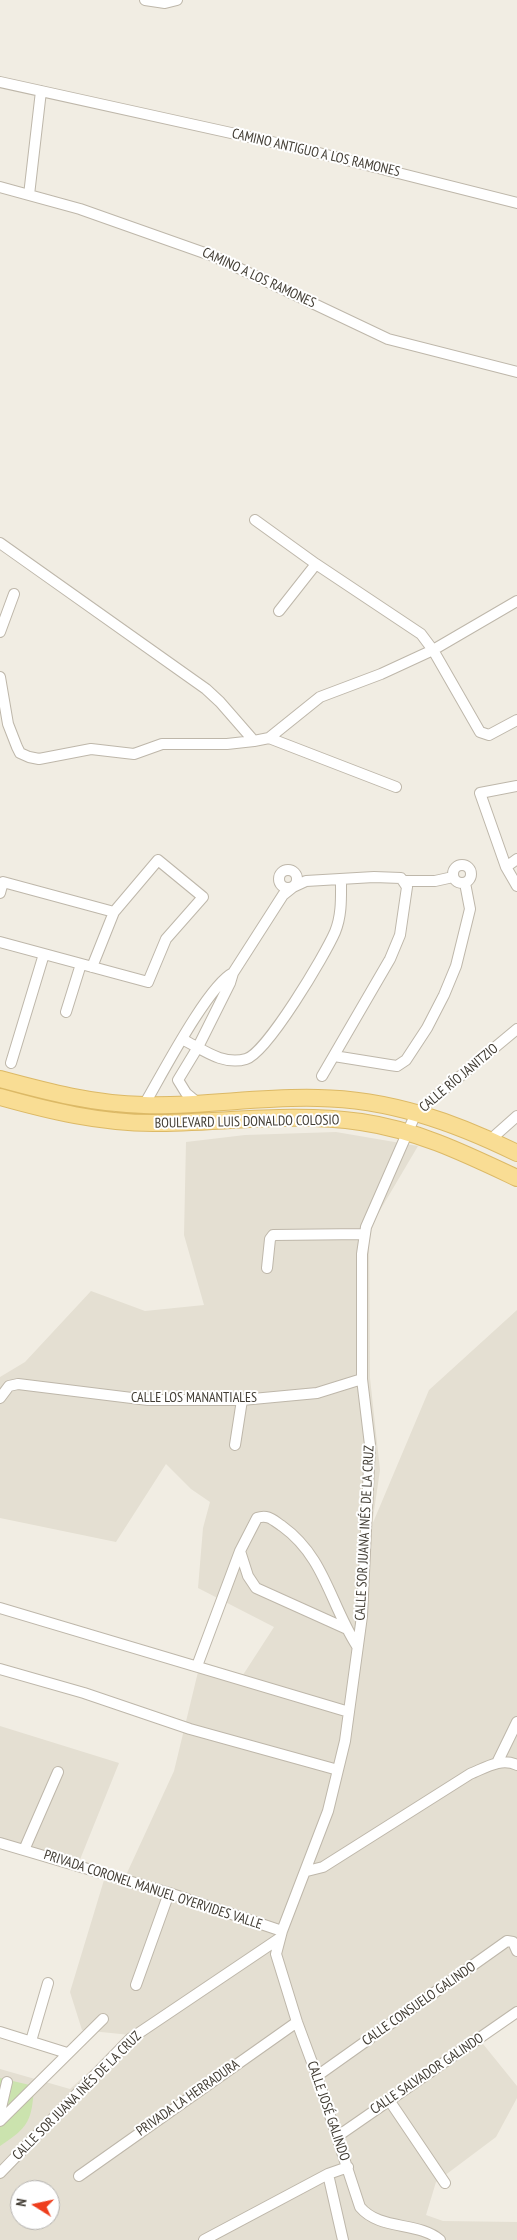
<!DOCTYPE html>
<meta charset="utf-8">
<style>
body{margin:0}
#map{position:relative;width:517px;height:2240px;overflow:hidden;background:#f1ede3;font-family:"PT Sans Narrow",sans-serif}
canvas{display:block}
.north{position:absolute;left:10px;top:2180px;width:50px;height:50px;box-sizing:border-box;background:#fff;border:1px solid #b3b1ae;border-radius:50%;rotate:280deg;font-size:14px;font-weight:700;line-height:20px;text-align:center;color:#423d34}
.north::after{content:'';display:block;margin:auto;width:18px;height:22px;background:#ee3e1d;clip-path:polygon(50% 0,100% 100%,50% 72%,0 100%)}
</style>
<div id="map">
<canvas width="517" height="2240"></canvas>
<div class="north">N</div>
</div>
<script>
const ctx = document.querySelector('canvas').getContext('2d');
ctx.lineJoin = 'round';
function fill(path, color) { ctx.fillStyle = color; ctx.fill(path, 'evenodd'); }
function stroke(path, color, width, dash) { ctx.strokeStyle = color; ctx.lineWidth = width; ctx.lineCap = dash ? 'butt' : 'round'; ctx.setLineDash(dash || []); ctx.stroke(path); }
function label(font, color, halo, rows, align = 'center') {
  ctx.font = font + ' "PT Sans Narrow",sans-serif'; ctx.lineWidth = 4; ctx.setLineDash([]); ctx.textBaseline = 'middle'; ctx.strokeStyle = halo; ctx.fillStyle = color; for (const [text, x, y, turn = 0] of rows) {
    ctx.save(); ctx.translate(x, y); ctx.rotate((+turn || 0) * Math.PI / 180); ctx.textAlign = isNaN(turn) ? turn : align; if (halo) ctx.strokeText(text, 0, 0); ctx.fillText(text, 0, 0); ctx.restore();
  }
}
fill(new Path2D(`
 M336 1132 418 1146 369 1229 370 1378 380 1470 372 1525 429 1390 517 1310V2013L479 2039 517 2086V2098L496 2137 436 2182 426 2215 443 2221 517 2222V2240H0V2069L70 2089 130 2035 82 2030 70 1992 104 1880 121 1886 174 1771 198 1672 241 1678 274 1627 198 1588 203 1528 210 1502 191 1489 166 1464 116 1542 0 1518V1377L25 1362 91 1291 145 1311 204 1305 184 1235 186 1142 245 1135ZM20 2190H50V2220H20Z
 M0 1726 119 1763 79 1862 0 1841Z`), '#e4dfd2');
fill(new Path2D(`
 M0 2078 34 2086C32 2120 29 2127 0 2146Z`), '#cbe3ae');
const street = new Path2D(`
 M145 0 165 3 177 0
 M0 82 299 148 517 203
 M0 187 80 209 213 256 388 339 517 372
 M29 195 41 91
 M255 520 316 564 421 634 433 650 480 732 489 735 517 720
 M0 543 206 689 220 702 254 741
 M279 611 316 564
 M0 632 14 594
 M0 677 8 724 17 747 20 753 29 757 39 759 91 749 134 754 162 744H227L254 741 269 738 320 697 381 674 433 650 517 601
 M269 738 396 787
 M517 786 480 793 506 867 517 886
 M453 874a9 9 0 1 1 18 0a9 9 0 1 1-18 0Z
 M506 867 517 859
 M279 879a9 9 0 1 1 18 0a9 9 0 1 1-18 0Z
 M404 881H435L453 877
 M0 893 3 882 114 912
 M0 942 148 982 166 939 203 897 158 860 114 912 92 967
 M66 1012 81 964
 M182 1039C202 1049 223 1066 246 1059 267 1053 325 955 335 932 342 915 341 897 341 879
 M334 1056 390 1065 397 1066 406 1060 427 1028 444 995 456 966 470 909 465 883
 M11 1063 44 954
 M198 1103 186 1093 178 1080 198 1047 230 983 233 973 283 895 293 887 306 881 374 877 401 878 407 887 400 935 390 959 322 1076
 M144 1105C160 1078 208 985 233 973
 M490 1140 517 1116
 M267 1268 270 1239 273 1235 364 1234
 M0 1398 9 1386 18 1384 148 1400H242L317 1393 362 1379
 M235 1445 242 1400
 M240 1551 248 1576 256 1588 347 1629
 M0 1608 349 1712
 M197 1666 240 1551 257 1518C268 1514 273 1520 282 1526 325 1557 330 1604 357 1646
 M0 1669 84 1693 190 1729 338 1770
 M497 1763 517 1722
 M0 1843 169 1893 282 1931
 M24 1850 58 1772
 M307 1871 323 1867 470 1774C485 1768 501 1757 517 1765
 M136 1985 169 1893
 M0 2032 67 2053
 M31 2041 48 1983
 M317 2076 507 1941 513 1942 517 1951
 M389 2100 445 2183
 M0 2112 7 2082
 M0 2121 103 2019
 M338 2136 517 2012
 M0 2173 130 2039 280 1938
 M328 2174 343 2240
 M79 2176 297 2022
 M204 2240 328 2174 348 2167
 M440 2240C418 2221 380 2231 360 2207L317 2076 297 2022 276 1954 282 1931 328 1811 345 1741 362 1616 370 1445 362 1379V1254L366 1227 416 1113 517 1029`);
const primary = new Path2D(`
 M0 1079C48 1092 94 1104 144 1105 202 1107 260 1096 318 1098 389 1099 454 1122 517 1153
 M0 1097C50 1111 100 1123 153 1123 221 1123 292 1112 361 1122 417 1130 466 1154 517 1178`);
stroke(street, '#beb7aa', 12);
stroke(primary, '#dcb966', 18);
stroke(street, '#fff', 10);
stroke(primary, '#f9dd94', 16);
label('14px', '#423d34', '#fff', [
 ["CAMINO ANTIGUO A LOS RAMONES",316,153,13],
 ["CAMINO A LOS RAMONES",259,278,25],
 ["CALLE RÍO JANITZIO",459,1078,-40],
 ["BOULEVARD LUIS DONALDO COLOSIO",247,1122,-1],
 ["CALLE LOS MANANTIALES",194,1398],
 ["CALLE SOR JUANA INÉS DE LA CRUZ",365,1533,-87],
 ["PRIVADA CORONEL MANUEL OYERVIDES VALLE",153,1890,18],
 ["CALLE CONSUELO GALINDO",419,2004,-35],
 ["CALLE SALVADOR GALINDO",427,2074,-34],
 ["CALLE SOR JUANA INÉS DE LA CRUZ",77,2096,-45],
 ["PRIVADA LA HERRADURA",188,2098,-35],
 ["CALLE JOSÉ GALINDO",328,2111,71]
]);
</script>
